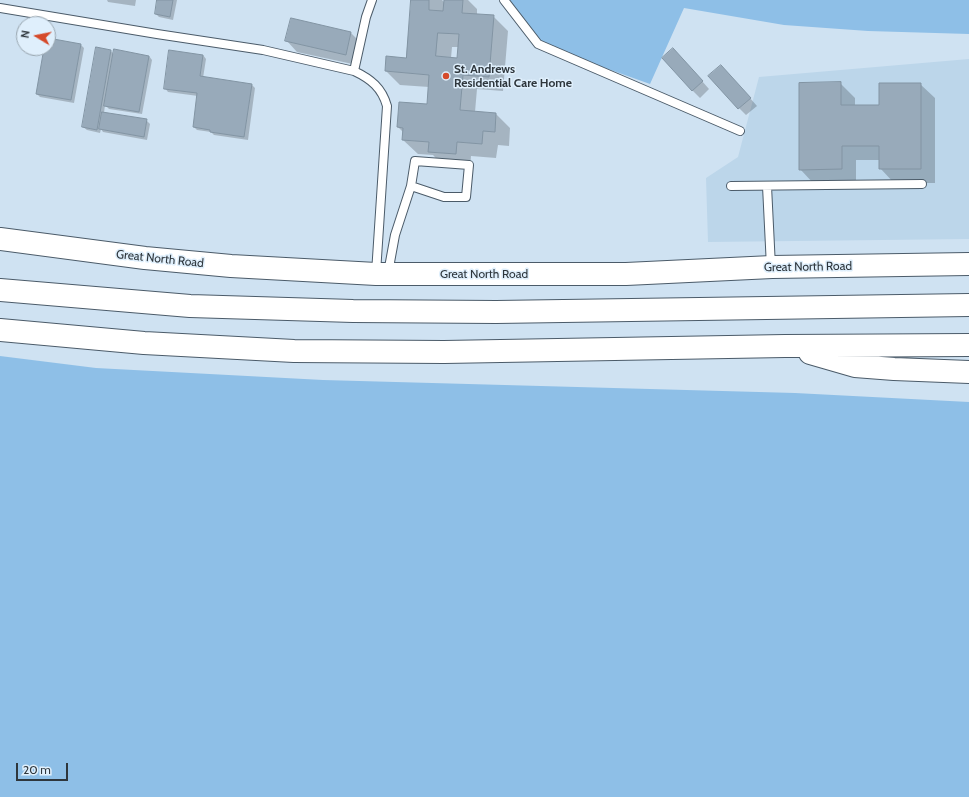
<!DOCTYPE html>
<style>
body{margin:0}
#map{position:relative;width:969px;height:797px;overflow:hidden;background:#cfe2f2;font-family:Cabin,sans-serif}
canvas{display:block}
.north{position:absolute;left:16px;top:16px;width:40px;height:40px;box-sizing:border-box;background:#dfeffc;border:1px solid #98a5af;border-radius:50%;rotate:280deg;font-size:11px;font-weight:700;line-height:16px;text-align:center;color:#2e363c}
.north::after{content:'';display:block;margin:auto;width:14px;height:18px;background:#d54a2b;clip-path:polygon(50% 0,100% 100%,50% 72%,0 100%)}
.scale{position:absolute;left:16px;top:763px;width:52px;height:18px;box-sizing:border-box;border:2px solid #2e363c;border-top:0;padding-left:5px;font-size:12px;line-height:14px;white-space:nowrap;color:#2e363c;-webkit-text-stroke:3px #dfeffc;paint-order:stroke}
</style>
<div id="map">
<canvas width="969" height="797"></canvas>
<div class="north">N</div>
<div class="scale">20 m</div>
</div>
<script>
const ctx = document.querySelector('canvas').getContext('2d');
ctx.lineJoin = 'round';
function fill(path, color) { ctx.fillStyle = color; ctx.fill(path, 'evenodd'); }
function stroke(path, color, width, dash) { ctx.strokeStyle = color; ctx.lineWidth = width; ctx.lineCap = dash ? 'butt' : 'round'; ctx.setLineDash(dash || []); ctx.stroke(path); }
function label(font, color, halo, rows, align = 'center') {
  ctx.font = font + ' Cabin,sans-serif'; ctx.lineWidth = 3; ctx.setLineDash([]); ctx.textBaseline = 'middle'; ctx.strokeStyle = halo; ctx.fillStyle = color; for (const [text, x, y, turn = 0] of rows) {
    ctx.save(); ctx.translate(x, y); ctx.rotate((+turn || 0) * Math.PI / 180); ctx.textAlign = isNaN(turn) ? turn : align; if (halo) ctx.strokeText(text, 0, 0); ctx.fillText(text, 0, 0); ctx.restore();
  }
}
fill(new Path2D(`
 M969 59V239L708 242 706 178 738 157 759 77Z`), '#bcd6ea');
fill(new Path2D(`
 M504 0H969V34L868 31 784 25 684 8 650 84 538 44Z
 M0 356 96 368 323 380 795 393 969 402V797H0Z`), '#8ebfe7');
fill(new Path2D(`
 M107 0H136L135 6 108 2Z
 M158 0H177L173 20 159 17 156 14Z
 M412 0H442L445 3V0H468L477 9V15L493 16 508 31 503 91 477 89 475 112 496 114 510 128 509 146 498 145 496 158 471 156 470 168 443 166 433 155 418 154 403 140 404 133 398 127 428 105 429 87 400 85 386 71 407 59ZM452 47H459L458 59 451 58Z
 M351 33 362 44 357 65 297 52 287 41Z
 M48 39 81 45 84 48 74 103 40 97 37 94 45 48H48Z
 M111 51 114 54 149 56 152 60 142 114 109 109 105 105 104 113 146 120 150 124 147 140 103 132 101 129 100 133 87 130 83 127Z
 M203 55 206 59 203 78 252 85 255 88 248 140 214 135 211 132 197 130 194 127 198 96 168 92 165 88Z
 M680 56 709 89 700 98 692 90Z
 M728 73 757 106 746 115 739 108Z
 M840 83 855 98V106H880L920 84 935 98V183H894L880 168V160H856V183L814 184 800 169Z`), '#0003');
const building = new Path2D(`
 M157 0H173L170 17 155 14Z
 M411 0H429V10L443 11 444 0H463L462 13 494 15 489 77 463 75 460 110 496 113 495 132 483 131 482 144 457 142 456 154 428 152 429 142 402 140 403 128 397 127 399 102 427 104 429 75 385 71 386 56 406 58ZM438 33 459 34 457 58 436 56Z
 M291 18 351 32 346 55 285 41Z
 M48 38 81 44 71 100 36 94 44 48H48Z
 M96 47 111 50 97 130 82 127Z
 M673 48 703 81 692 91 662 58Z
 M114 49 149 56 139 112 104 106Z
 M169 50 203 55 200 76 252 84 244 137 210 132V130L193 127 197 93 164 89Z
 M721 65 751 98 738 109 708 76Z
 M841 82V105H879V83H921V169H879V146H842V169L799 170V83Z
 M102 112 147 119 144 137 99 129Z`);
fill(building, '#98aaba');
stroke(building, '#8294a3', 1);
const service = new Path2D(`
 M372 0 366 17 354 71C371 79 382 88 387 106L376 273
 M504 0 538 44 740 131
 M0 8 157 34 263 50 354 71
 M731 186 922 184
 M767 186 771 267
 M388 273 395 235 411 186 415 161 469 165 466 197H444L411 186`);
const secondary = new Path2D(`
 M0 239 145 258 231 266 376 274H626L772 267 969 264`);
const motorway = new Path2D(`
 M0 290 190 306 353 311 496 312 969 305
 M0 330 144 343 294 351 444 352 785 346 969 345
 M810 353 855 366 894 369 969 372`);
stroke(service, '#4b5b69', 10);
stroke(secondary, '#4b5b69', 24);
stroke(motorway, '#4b5b69', 24);
stroke(service, '#fff', 8);
stroke(secondary, '#fff', 22);
stroke(motorway, '#fff', 22);
for (const [x, y, r, color] of [
 [446,76,4,"#d54a2b"]
]) { const dot = new Path2D(); dot.arc(x, y, r, 0, 2 * Math.PI); ctx.fillStyle = color; ctx.fill(dot); stroke(dot, '#dfeffc', 1.5); }
label('bold 12px', '#2e363c', '#dfeffc', [
 ["St. Andrews",454,69],
 ["Residential Care Home",454,83]
], 'left');
label('12px', '#2e363c', '#dfeffc', [
 ["Great North Road",160,259,6],
 ["Great North Road",808,267,-1],
 ["Great North Road",484,274]
]);
</script>
